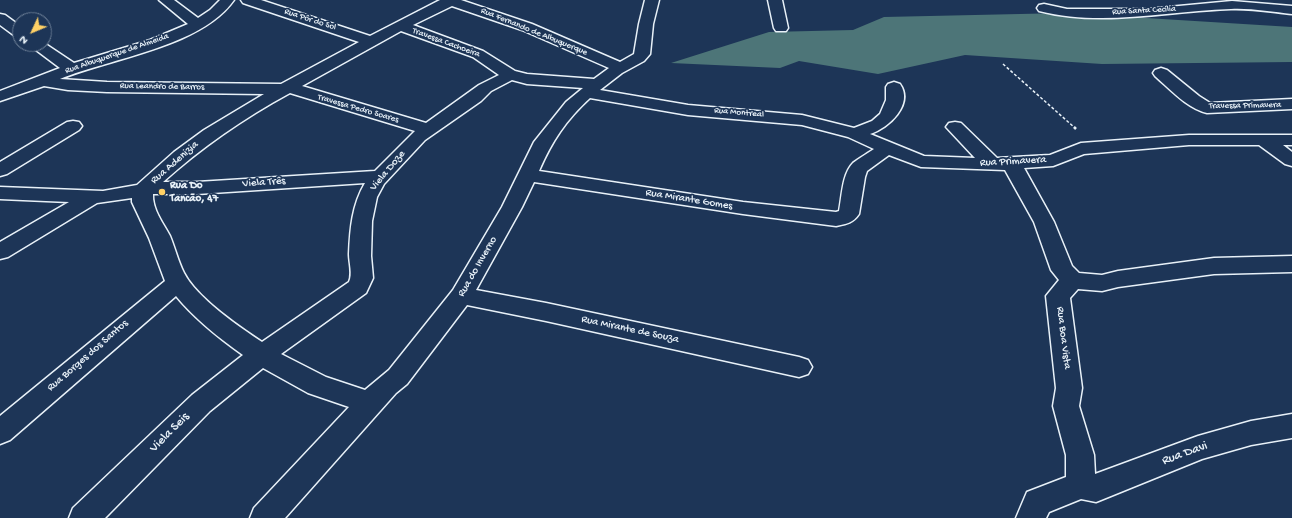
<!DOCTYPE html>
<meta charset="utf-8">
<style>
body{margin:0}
#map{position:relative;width:1292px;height:518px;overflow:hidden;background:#1d3557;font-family:"Gochi Hand",sans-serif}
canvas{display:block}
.north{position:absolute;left:12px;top:12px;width:40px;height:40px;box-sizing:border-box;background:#1d3557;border:1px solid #6e8097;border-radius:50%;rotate:226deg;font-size:11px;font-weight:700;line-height:16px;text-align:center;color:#e8f1f8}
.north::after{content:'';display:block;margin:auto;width:14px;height:18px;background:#ffd166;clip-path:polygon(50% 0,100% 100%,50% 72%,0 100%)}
</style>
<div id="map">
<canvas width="1292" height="518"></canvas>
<div class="north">N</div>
</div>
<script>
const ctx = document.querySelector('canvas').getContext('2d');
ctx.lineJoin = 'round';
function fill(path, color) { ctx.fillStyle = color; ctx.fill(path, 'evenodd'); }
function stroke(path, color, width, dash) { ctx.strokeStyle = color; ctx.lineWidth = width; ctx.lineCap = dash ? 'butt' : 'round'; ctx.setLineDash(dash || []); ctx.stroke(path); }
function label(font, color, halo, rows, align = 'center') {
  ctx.font = font + ' "Gochi Hand",sans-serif'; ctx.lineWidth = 3.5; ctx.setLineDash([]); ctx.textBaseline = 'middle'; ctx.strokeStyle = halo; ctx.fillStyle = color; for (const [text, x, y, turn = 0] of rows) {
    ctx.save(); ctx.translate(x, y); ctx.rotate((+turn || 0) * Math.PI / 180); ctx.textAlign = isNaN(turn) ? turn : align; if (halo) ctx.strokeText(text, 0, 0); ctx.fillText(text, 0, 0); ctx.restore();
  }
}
fill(new Path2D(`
 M1065 13 1292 27V62L1102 64 965 55 878 74 799 61 780 68 671 63 769 32 853 30 884 17Z`), '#4d7578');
const minor = new Path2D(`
 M159 0H174L198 18 210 10 220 0H234C201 47 111 58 60 79L107 82 281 84 359 42 243 3 241 0H261L370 36 440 0H461L532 24 620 62 634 54 639 24 645 0H659L653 24 650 54 644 61 622 73 600 90 688 105 802 115 854 128 872 121 880 114 886 100V87L888 84 894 82 900 84C914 104 889 128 870 134L924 156 975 158 946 127 949 123 955 122 961 123 997 158 1050 155 1081 143 1189 135H1292V145H1283L1292 152V166L1285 164 1259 145H1189L1084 154 1053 166 1024 168 1054 222 1072 266 1079 273 1102 275 1118 271 1214 258 1292 256V272L1214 274 1118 287 1102 291 1078 289 1070 298 1082 388 1079 406 1094 455 1095 474 1198 436 1251 421 1292 414V438L1251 445 1202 459 1096 502 1081 499 1049 512 1046 518H1016L1027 492 1066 477V455L1053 406 1056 388 1046 296 1059 280 1051 270 1034 222 1005 170 921 167 889 155 867 171 865 177 859 214C853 223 846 224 836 226L743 214 534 182 522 207 476 290 546 303 799 357 808 360 812 367 808 374 799 377 546 321 467 305 407 384 396 393 285 518H250L254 508 349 407 308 393 263 368 210 411 105 518H69L73 508 192 395 243 355C219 338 195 319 176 296L10 440 0 444V416L165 281 149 238 132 202V198L97 203 8 257 0 259V242L69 202 0 199V187L103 191 137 185 174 152 204 130 264 94 107 92 68 90 44 86 0 101V91L60 68 28 44 44 43 74 63 150 40 188 24ZM452 6 522 30 609 68 594 79 527 74 515 71 483 51 413 25ZM401 31 473 57 499 75 479 85 426 123 302 86ZM512 80 527 84 583 88 566 102 534 142 502 207 453 290 389 370 365 390 326 377 281 354 366 293 373 278 371 256 372 221 377 197 384 184 425 140 481 101 491 91ZM290 93 415 131 375 171 197 182H163C202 147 244 118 290 93ZM590 98 688 115 802 125 848 137 874 149C867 154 859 158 853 163 842 174 842 197 839 211L836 212 743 202 539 171C552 141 566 120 590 98ZM365 183C352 205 350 229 349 254 349 263 353 274 349 282L262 342C239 327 196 297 184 273 178 261 175 248 170 236 163 223 152 209 153 194H197Z
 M768 0H782L788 28 786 31H776L774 28Z
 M1232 1 1292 6V14C1272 12 1251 8 1231 9 1167 11 1102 27 1039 11L1037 8 1039 5 1044 4 1067 9H1147Z
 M0 14 5 15 20 26V37L15 36 0 25Z
 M1161 68 1167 70 1199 96 1210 103 1292 99V109L1207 113C1187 108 1171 90 1155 76L1153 73 1155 70Z
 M73 121 79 122 82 126 79 130 7 174 0 176V162L67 122Z`);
stroke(minor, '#e8f1f8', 3);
stroke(new Path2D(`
 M1003 64 1075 128`), '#e8f1f8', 1.5, [3, 2]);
stroke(new Path2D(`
 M1074 127 1076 129`), '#e8f1f8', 2.5, [3.5, 3]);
fill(minor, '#1d3557');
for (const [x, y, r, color] of [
 [162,192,4,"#ffd166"]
]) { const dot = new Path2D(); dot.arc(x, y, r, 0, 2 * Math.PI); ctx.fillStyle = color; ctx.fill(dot); stroke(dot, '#1d3557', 1.5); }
label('9px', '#e8f1f8', '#1d3557', [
 ["Rua Santa Cecília",1144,11,-3],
 ["Rua Pôr do Sol",310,20,18],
 ["Rua Fernando de Albuquerque",534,32,22],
 ["Travessa Cachoeira",446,43,20],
 ["Rua Albuquerque de Almeida",117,54,-19],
 ["Rua Leandro de Barros",162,87,1],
 ["Travessa Primavera",1245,106,-1],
 ["Travessa Pedro Soares",358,109,16],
 ["Rua Montreal",739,113,5]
]);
label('11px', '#e8f1f8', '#1d3557', [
 ["Rua Primavera",1013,162,-3],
 ["Rua Adenizia",175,163,-41],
 ["Viela Doze",388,171,-50],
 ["Viela Três",264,183,-4],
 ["Rua Mirante Gomes",689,200,9],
 ["Rua do Inverno",478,267,-60],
 ["Rua Mirante de Souza",630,330,12],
 ["Rua Boa Vista",1063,338,83],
 ["Rua Borges dos Santos",88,356,-41]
]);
label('bold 11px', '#e8f1f8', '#1d3557', [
 ["Rua Do",170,186],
 ["Tancão, 47",170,199]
], 'left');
label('13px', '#e8f1f8', '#1d3557', [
 ["Viela Seis",170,433,-45],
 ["Rua Davi",1185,454,-20]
]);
</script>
